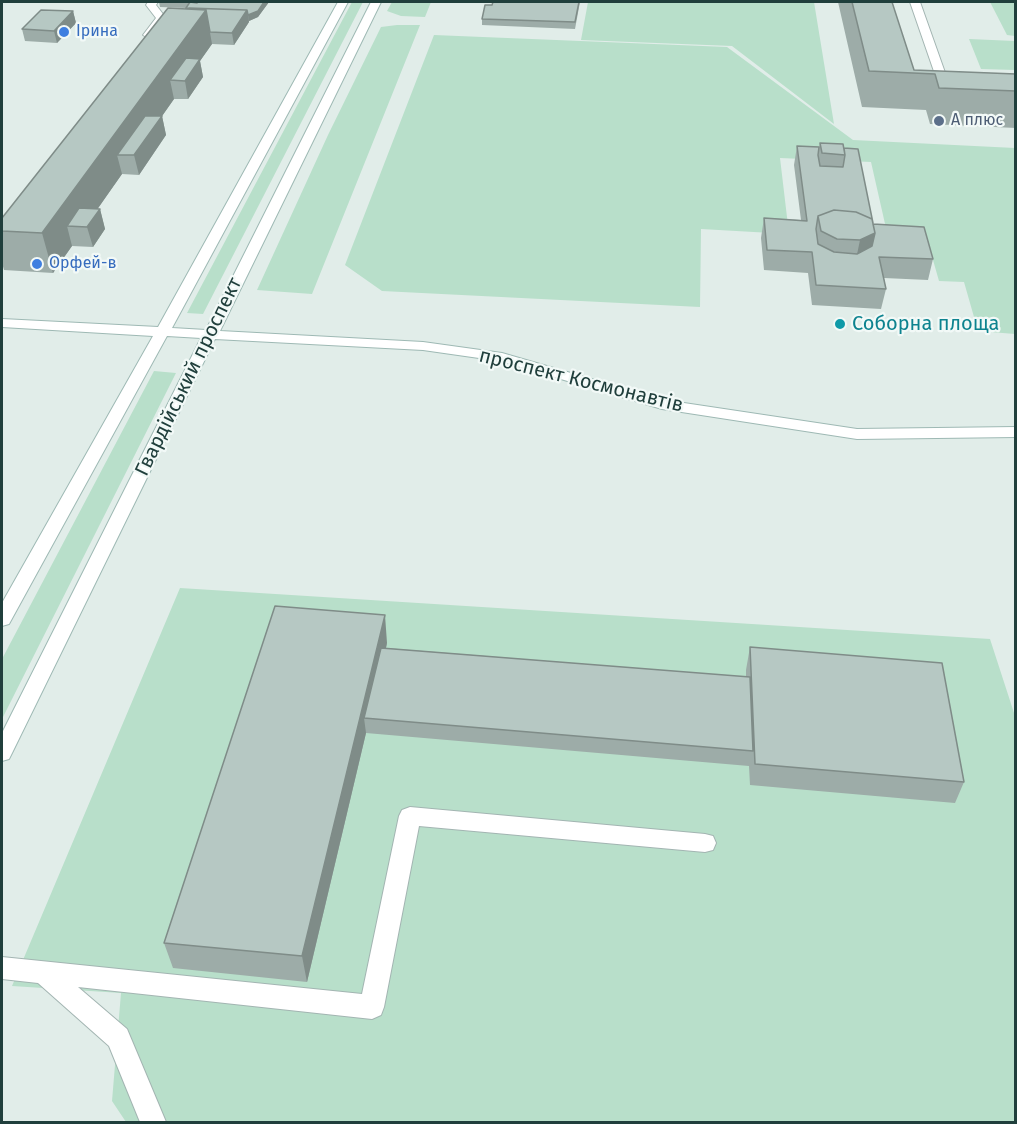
<!DOCTYPE html>
<meta charset="utf-8">
<style>
body{margin:0}
#map{position:relative;width:1017px;height:1124px;overflow:hidden;background:#e1ede9;font-family:"Fira Sans",sans-serif}
canvas{display:block}
.frame{position:absolute;inset:0;border:3px solid #203f3c;pointer-events:none}
</style>
<div id="map">
<canvas width="1017" height="1124"></canvas>
<div class="frame"></div>
</div>
<script>
const ctx = document.querySelector('canvas').getContext('2d');
ctx.lineJoin = 'round';
function fill(path, color) { ctx.fillStyle = color; ctx.fill(path, 'evenodd'); }
function stroke(path, color, width, dash) { ctx.strokeStyle = color; ctx.lineWidth = width; ctx.lineCap = dash ? 'butt' : 'round'; ctx.setLineDash(dash || []); ctx.stroke(path); }
function label(font, color, halo, rows, align = 'center') {
  ctx.font = font + ' "Fira Sans",sans-serif'; ctx.lineWidth = 4.5; ctx.setLineDash([]); ctx.textBaseline = 'middle'; ctx.strokeStyle = halo; ctx.fillStyle = color; for (const [text, x, y, turn = 0] of rows) {
    ctx.save(); ctx.translate(x, y); ctx.rotate((+turn || 0) * Math.PI / 180); ctx.textAlign = isNaN(turn) ? turn : align; if (halo) ctx.strokeText(text, 0, 0); ctx.fillText(text, 0, 0); ctx.restore();
  }
}
fill(new Path2D(`
 M352 2H363L203 314 187 313Z
 M392 2H431L425 17 401 16 387 11Z
 M588 2H814L834 124 732 46 581 40Z
 M990 2H1015V36L1007 35Z
 M397 25H420L312 294 257 290 328 135 381 27Z
 M434 35 727 47 853 140 1015 148V334L978 331 964 282 939 281 927 239 888 237 871 162 780 158 789 234 701 229 700 307 382 291 345 265Z
 M969 39 1015 41V70L981 69Z
 M154 371 176 373 2 719V659Z
 M180 588 990 639 1015 716V1122H126L112 1101 121 993 12 986Z`), '#b8dfca');
const service = new Path2D(`
 M148 2H158L156 5 166 18 152 37 148 38 143 35 156 18 146 5Z
 M910 2H920L948 81 958 83V87L943 86 938 83Z
 M410 807 705 834 713 836 716 843 713 850 705 852 419 826 384 1007 381 1015 372 1019 78 987 127 1029 166 1122H140L109 1046 38 983 2 979V957L362 994 399 816 402 810Z`);
const secondary = new Path2D(`
 M338 2H348L172 328 206 330 371 2H381L220 331 423 342 502 353 664 400 857 429 1016 427V437L857 439 662 409 500 361 423 350 215 339 12 753 9 759 2 761V733L201 338 167 336 9 624 2 626V603L153 336 2 327V319L158 327Z`);
stroke(service, '#a3b5b2', 2);
stroke(secondary, '#9eb9b4', 2);
fill(service, '#fff');
fill(secondary, '#fff');
fill(new Path2D(`
 M159 2H269L258 17 249 21V22L234 45 212 44 200 61 203 77 188 99H174L162 116 166 135 139 175 122 174 97 209H100L105 229 93 247 72 246 53 273 4 270 2 263V218L187 9 186 8 160 7Z
 M493 2H580L575 29 482 25V19L492 5Z
 M838 2H892L914 70 1016 74V128L930 124 926 110 862 107Z
 M73 11 76 23 57 43 25 41 22 29Z
 M820 143 844 148 873 224 933 259 928 280 884 278 886 289 881 309 812 305 808 273 764 270 761 238 764 218 801 220 794 165 797 146 819 147Z
 M387 643 386 648 746 677V670L750 647 964 782 955 803 750 785 749 766 366 733 307 982 173 968 164 943Z`), '#9daca8');
fill(new Path2D(`
 M264 2H269L258 17 249 21 248 15Z
 M206 10 212 44 200 61 203 77 188 99 185 81 170 80 174 99 139 149 162 116 166 135 139 175 134 155H117L122 174 85 227 67 226 72 246 53 273 42 233Z
 M247 10 249 22 234 45 232 33Z
 M73 11 76 23 57 43 54 31Z
 M100 209 105 229 93 247 87 227Z
 M875 233 868 267 853 274 860 240Z
 M385 615 387 643 370 719 364 718 366 733 307 982 302 956Z`), '#7f8c88');
const building = new Path2D(`
 M190 2 197 3 198 2H264L258 11 248 15 247 10 186 8Z
 M493 2H579L575 22 482 19 485 5H492Z
 M852 2H892L914 70 1016 74V91L939 88 935 74 869 71Z
 M168 8 206 10 42 233 2 231V218Z
 M189 8 247 10 232 33 210 32 206 10 188 9Z
 M41 10 73 11 54 31 22 29Z
 M186 58 200 59 185 81 170 80Z
 M145 116H162L134 155H117Z
 M820 143 843 144 845 155 822 153Z
 M797 146 819 147 818 155 820 166 843 167 845 155 844 148 858 149 873 223 872 219 856 212 834 210 818 216 816 229 818 244 834 252 857 254 872 246 875 233 873 224 924 227 933 259 879 257 886 289 816 285 812 252 767 250 764 218 807 221Z
 M79 208 100 209 87 227 67 226Z
 M834 210 856 212 872 219 875 233 860 240 837 239 821 231 818 216Z
 M275 606 385 615 302 956 164 943Z
 M750 647 942 663 964 782 755 764Z
 M381 648 750 677 753 751 364 718Z`);
fill(building, '#b6c8c3');
stroke(building, '#7f8c88', 1.5);
for (const [x, y, r, color] of [
 [64,32,6,"#3f7fe0"],
 [939,121,6,"#5c6f8a"],
 [37,264,6,"#3f7fe0"],
 [840,324,6,"#0f9aa8"]
]) { const dot = new Path2D(); dot.arc(x, y, r, 0, 2 * Math.PI); ctx.fillStyle = color; ctx.fill(dot); stroke(dot, '#f2f9f7', 2); }
label('16px', '#366cbe', '#f2f9f7', [
 ["Ірина",76,32],
 ["Орфей-в",49,264]
], 'left');
label('16px', '#4e5e75', '#f2f9f7', [
 ["А плюс",951,121]
], 'left');
label('20px', '#0d838f', '#f2f9f7', [
 ["Соборна площа",852,324]
], 'left');
label('20px', '#203f3c', '#f2f9f7', [
 ["Гвардійський проспект",189,377,-64],
 ["проспект Космонавтів",581,381,14]
]);
</script>
